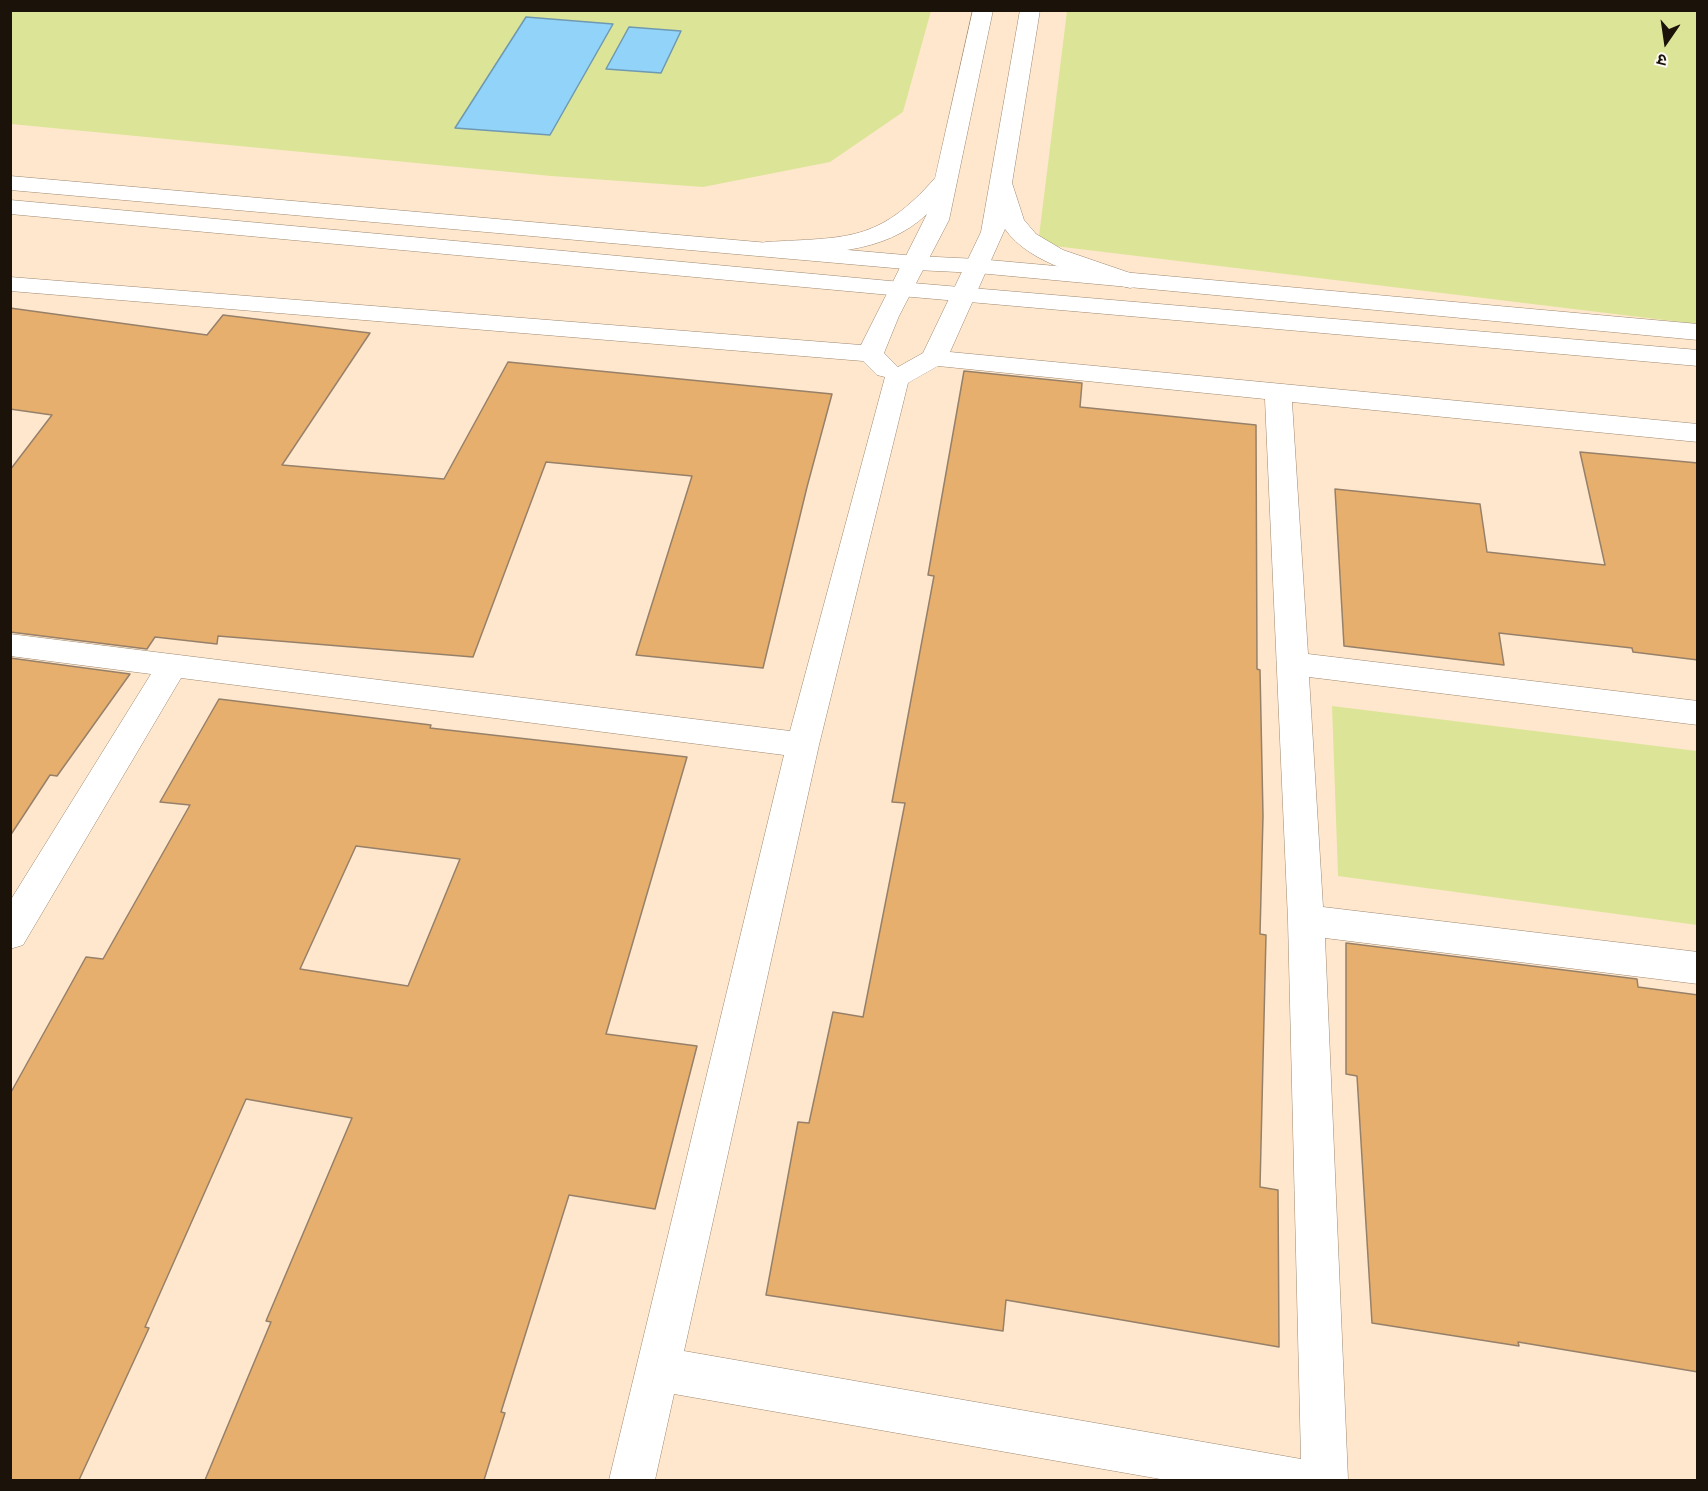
<!DOCTYPE html>
<meta charset="utf-8">
<style>
body{margin:0}
#map{position:relative;width:1708px;height:1491px;overflow:hidden;background:#ffe7cd;font-family:Bitter,"Noto Sans Devanagari",serif}
canvas{display:block}
.frame{position:absolute;inset:0;border:12px solid #1b130a;pointer-events:none}
.north{position:absolute;left:1636px;top:12px;width:60px;height:60px;-webkit-text-stroke:4px #fcf8f2;paint-order:stroke;rotate:193deg;font-size:16px;font-weight:700;line-height:24px;text-align:center;color:#1b130a}
.north::after{content:'';display:block;margin:auto;width:21px;height:27px;background:#1b130a;clip-path:polygon(50% 0,100% 100%,50% 72%,0 100%)}
</style>
<div id="map">
<canvas width="1708" height="1491"></canvas>
<div class="frame"></div>
<div class="north">उ</div>
</div>
<script>
const ctx = document.querySelector('canvas').getContext('2d');
ctx.lineJoin = 'round';
function fill(path, color) { ctx.fillStyle = color; ctx.fill(path, 'evenodd'); }
function stroke(path, color, width, dash) { ctx.strokeStyle = color; ctx.lineWidth = width; ctx.lineCap = dash ? 'butt' : 'round'; ctx.setLineDash(dash || []); ctx.stroke(path); }
fill(new Path2D(`
 M10 11H931L903 112 830 162 703 187 551 176 11 124Z
 M1067 11H1697V324L1038 244Z
 M1332 706 1697 751V925L1338 876Z`), '#dce597');
const water = new Path2D(`
 M526 17 613 24 550 135 455 128Z
 M629 27 681 31 661 73 606 69Z`);
fill(water, '#92d3f9');
stroke(water, '#6e99b1', 1.5);
const building = new Path2D(`
 M10 308 207 335 223 315 370 333 282 465 444 479 508 362 832 394 807 487 763 668 636 655 692 476 546 462 473 657 218 636 217 644 155 637 147 649 10 632V470L52 415 10 409Z
 M964 371 1082 383 1080 407 1256 425 1257 669 1260 670 1263 816 1260 934 1266 935 1260 1187 1278 1190 1279 1347 1006 1300 1003 1331 766 1295 798 1122 809 1123 833 1012 863 1017 905 803 892 802 934 576 928 575Z
 M1580 452 1698 463V660L1633 652 1632 648 1499 633 1504 665 1344 646 1335 489 1480 504 1487 552 1605 565Z
 M10 658 130 674 57 776 50 775 10 836Z
 M219 699 431 725 430 728 687 757 606 1034 697 1046 655 1209 569 1195 501 1412 505 1413 484 1480H205L271 1322 266 1321 352 1118 246 1099 145 1327 149 1328 79 1480H10V1094L86 957 103 959 190 805 160 802ZM356 846 460 859 408 986 300 969Z
 M1346 943 1637 979 1638 987 1698 995V1372L1518 1342 1519 1346 1372 1323 1357 1076 1346 1074Z`);
fill(building, '#e7af6d');
stroke(building, '#968069', 1.5);
const street = new Path2D(`
 M973 10H993L949 220 899 316 884 353 898 367 923 353 981 232 1020 10H1040L1012 183 1024 220 1036 234 1063 250 1139 276 1142 281 1139 286 1130 288C1090 278 1030 265 1005 229L950 352 1698 424V442L1292 402 1308 654 1698 701V725L1309 677 1323 907 1698 952V984L1325 938 1348 1480H1166L674 1394 655 1480H609L784 755 181 678 23 945 10 949V901L151 674 10 656V634L790 731 885 377 877 375 863 361 10 291V277L861 345 927 214C884 255 822 253 766 256L758 254 754 249 758 244 766 242C847 237 878 243 935 178ZM938 366 1265 399 1288 920 1301 1459 684 1351 819 745 908 383Z`);
const secondary = new Path2D(`
 M10 176 916 256 978 259 1698 324V340L978 273 916 270 10 190Z
 M10 200 901 282 1698 350V366L901 296 10 214Z`);
stroke(street, '#9d8870', 1);
stroke(secondary, '#9d8870', 1);
fill(street, '#fff');
fill(secondary, '#fff');
</script>
